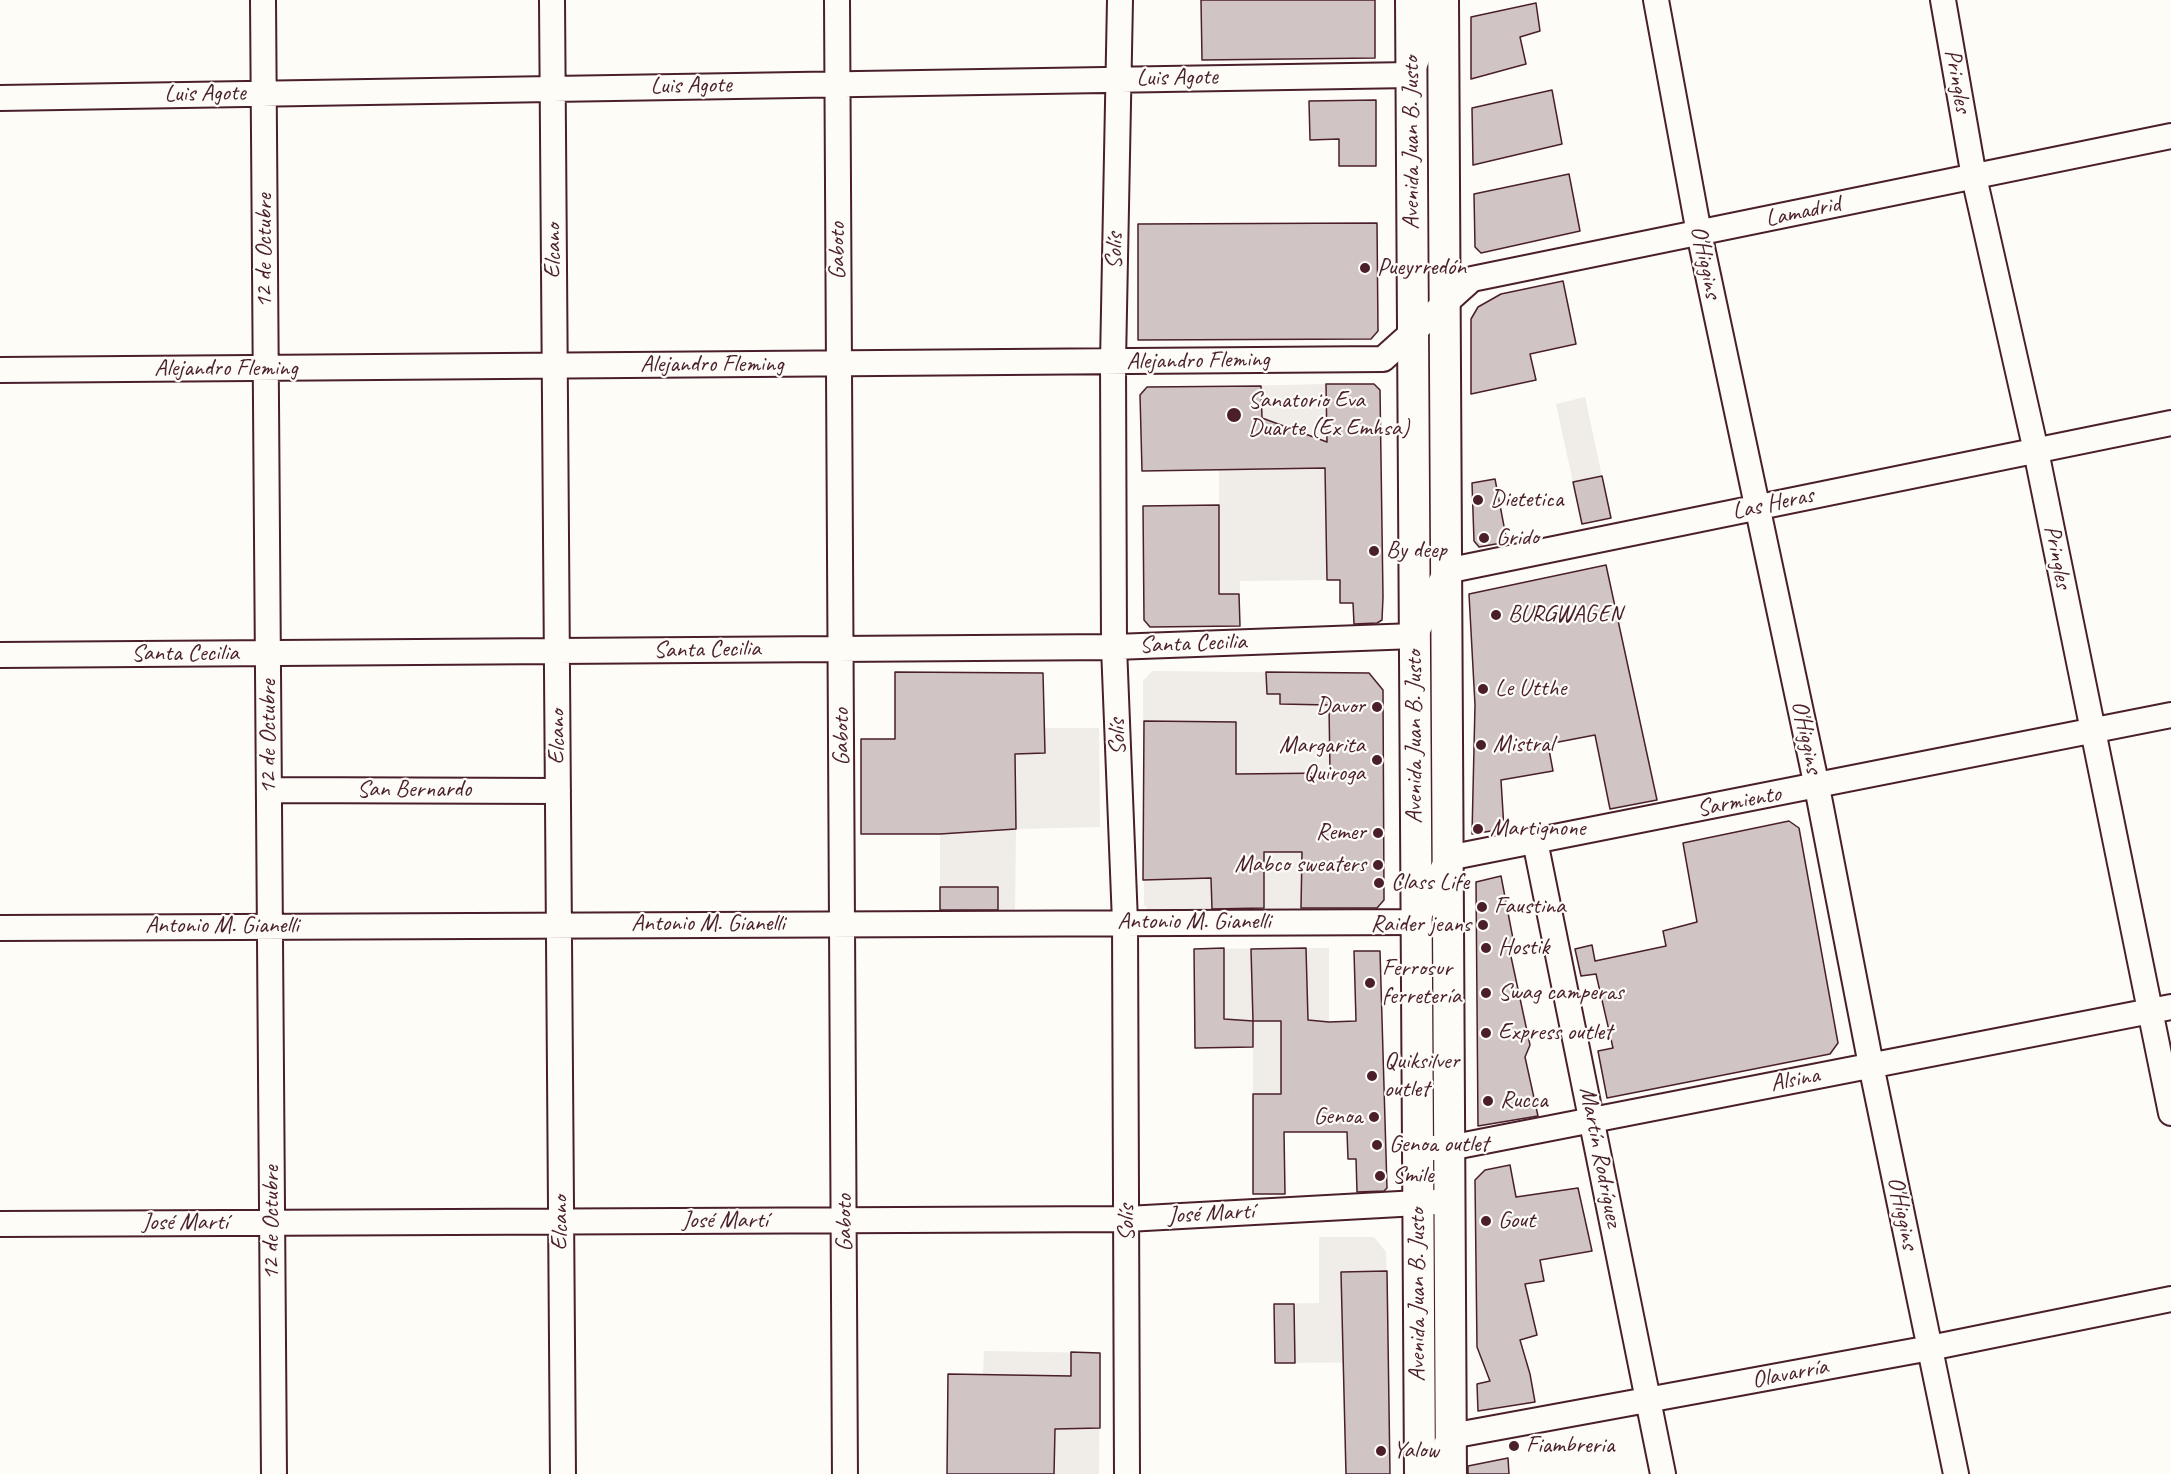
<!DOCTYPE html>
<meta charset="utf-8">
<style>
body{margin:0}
canvas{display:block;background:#fdfcf7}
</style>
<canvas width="2171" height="1474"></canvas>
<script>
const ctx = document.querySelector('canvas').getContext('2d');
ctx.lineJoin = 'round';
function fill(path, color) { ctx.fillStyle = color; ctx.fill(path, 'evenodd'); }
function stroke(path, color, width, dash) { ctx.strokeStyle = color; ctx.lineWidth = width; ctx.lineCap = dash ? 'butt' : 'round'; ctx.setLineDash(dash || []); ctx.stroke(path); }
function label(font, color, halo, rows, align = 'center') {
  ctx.font = font + ' Caveat,sans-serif'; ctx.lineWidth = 4.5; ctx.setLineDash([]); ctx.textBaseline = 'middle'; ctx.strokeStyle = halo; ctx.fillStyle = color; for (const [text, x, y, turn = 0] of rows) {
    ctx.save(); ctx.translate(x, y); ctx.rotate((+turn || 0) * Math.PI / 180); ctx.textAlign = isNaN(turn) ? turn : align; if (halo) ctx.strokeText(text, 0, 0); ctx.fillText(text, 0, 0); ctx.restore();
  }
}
fill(new Path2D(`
 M1326 384 1381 435V468L1325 469 1327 580 1240 581V626L1150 627 1144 620 1143 506 1219 505V470L1142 471 1140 395 1147 388Z
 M1585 397 1611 518 1582 524 1556 404Z
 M1152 671 1329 673 1330 773H1384V825H1343V911L1150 912 1144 905 1143 681Z
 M895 672 1043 673 1044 728H1099L1100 827 1016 829 1015 912H940V834H861V739H896Z
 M1329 948V1051L1281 1094H1253V1047L1195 1048 1194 949Z
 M1319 1237H1374L1386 1252 1388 1362 1275 1363 1274 1304 1319 1303Z
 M984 1351 1100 1353 1099 1474H947L948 1374H983Z`), '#f0ece8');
const building = new Path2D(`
 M1201 0H1375V58L1202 60Z
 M1536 3 1540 31 1520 37 1526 64 1471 79V17Z
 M1552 90 1562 144 1473 165 1472 108Z
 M1376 100V166H1339V139L1310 140 1309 101Z
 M1569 174 1580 231 1481 253 1475 247 1474 194Z
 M1377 223 1378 331 1371 339 1138 340V224Z
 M1563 281 1576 344 1530 354 1536 380 1471 394V319L1478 307 1501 294Z
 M1326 384H1374L1380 390 1383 597 1382 620 1377 623 1354 624 1353 603H1340V580H1327L1325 468 1142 471 1140 395 1147 387 1261 386 1262 418 1327 442Z
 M1602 476 1611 518 1582 524 1573 482Z
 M1495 479 1507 542 1479 547 1474 541 1472 483Z
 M1219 505V594H1239L1240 626 1150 627 1144 620 1143 506Z
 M1606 565 1657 800 1610 809 1595 735 1548 744 1553 771 1501 780 1504 829 1472 834 1475 705 1469 594Z
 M895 672 1043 673 1045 753 1015 754 1016 829 940 834H861V739H895Z
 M1266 672 1369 673 1383 690 1384 900 1377 908H1301L1302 852H1264V908L1212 909 1211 878 1143 880 1144 721 1236 722V774L1330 773 1329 705 1280 704V694H1267Z
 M1789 821 1799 828 1838 1043 1830 1054 1607 1098 1598 1051 1613 1048 1596 974 1581 976 1575 949 1592 945 1595 961 1666 946 1663 931 1697 922 1683 843Z
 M1501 876 1514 944 1510 952 1530 1045 1525 1057 1538 1116 1478 1126 1476 882Z
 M940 887H998V910H940Z
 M1224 948V1019L1253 1021V1047L1195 1048 1194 949Z
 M1306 948 1308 1020 1329 1022 1356 1021 1354 951H1380L1387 1188 1384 1191 1357 1192 1356 1159H1348L1347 1132H1284L1285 1194H1253V1094H1281V1021H1253L1251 949Z
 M1510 1165 1516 1197 1578 1188 1592 1251 1540 1260 1544 1281 1525 1284 1537 1335 1520 1340 1530 1374 1535 1402 1478 1411 1477 1384 1490 1381 1477 1347 1475 1180 1485 1170Z
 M1387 1271 1390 1474H1346L1341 1272Z
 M1274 1304H1294L1295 1363H1275Z
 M1071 1352 1100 1353V1428L1055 1429 1054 1474H947L948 1374 1071 1376Z
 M1508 1458 1509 1474H1468V1466Z`);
fill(building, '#d0c5c4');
stroke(building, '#4a1f2b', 1.5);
const minor = new Path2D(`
 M263 0 274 1474
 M552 0 563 1474
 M837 0 845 1474
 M1120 0 1113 362 1114 647 1125 922 1127 1474
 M1656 0 1699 233 1817 787 1871 1065 1956 1474
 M1943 0 1974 177 2036 451 2171 1113
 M0 98 1411 75 1439 0
 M0 370 1383 359 1472 279 2171 136
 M0 655 1114 647 1415 636 1446 571 2171 423
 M269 790 558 791
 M1535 841 1663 1474
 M0 928 1416 922 1448 858 2171 715
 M1431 1148H1449L2171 1007
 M0 1224 1127 1219 1436 1202
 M1429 1474 1451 1436 1930 1348 2171 1299`);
const major = new Path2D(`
 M1411 0 1420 1474
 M1443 0 1451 1474`);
stroke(minor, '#4a1f2b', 28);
stroke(major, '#4a1f2b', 34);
stroke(minor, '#fdfcf7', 24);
stroke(major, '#fdfcf7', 30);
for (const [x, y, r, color] of [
 [1365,268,6,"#4a1f2b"],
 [1234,415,8,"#4a1f2b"],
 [1478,500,6,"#4a1f2b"],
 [1484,538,6,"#4a1f2b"],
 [1374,551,6,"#4a1f2b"],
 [1496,615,6,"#4a1f2b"],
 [1483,689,6,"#4a1f2b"],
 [1377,707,6,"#4a1f2b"],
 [1481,745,6,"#4a1f2b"],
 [1377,760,6,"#4a1f2b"],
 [1478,829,6,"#4a1f2b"],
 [1378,833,6,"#4a1f2b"],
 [1378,865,6,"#4a1f2b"],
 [1379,883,6,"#4a1f2b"],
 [1482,907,6,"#4a1f2b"],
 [1483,925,6,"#4a1f2b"],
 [1486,948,6,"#4a1f2b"],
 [1370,983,6,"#4a1f2b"],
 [1486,993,6,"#4a1f2b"],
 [1486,1033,6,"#4a1f2b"],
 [1372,1076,6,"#4a1f2b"],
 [1488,1101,6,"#4a1f2b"],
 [1374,1117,6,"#4a1f2b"],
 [1377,1145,6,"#4a1f2b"],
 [1380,1176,6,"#4a1f2b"],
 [1486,1221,6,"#4a1f2b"],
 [1514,1446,6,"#4a1f2b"],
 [1381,1451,6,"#4a1f2b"]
]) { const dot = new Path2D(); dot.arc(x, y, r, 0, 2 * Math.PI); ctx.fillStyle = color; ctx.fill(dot); stroke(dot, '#fdfcf7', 2); }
label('24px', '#4a1f2b', '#fdfcf7', [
 ["Luis Agote",1177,78,-1],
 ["Pringles",1957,81,80],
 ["Luis Agote",691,86,-1],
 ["Luis Agote",205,94,-1],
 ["Avenida Juan B. Justo",1412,143,-90],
 ["Lamadrid",1803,212,-12],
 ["12 de Octubre",265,251,-90],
 ["Elcano",554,251,-90],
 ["Gaboto",838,251,-90],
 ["Solís",1115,251,-89],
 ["O'Higgins",1705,262,78],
 ["Alejandro Fleming",1198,361,-1],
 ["Alejandro Fleming",712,365],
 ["Alejandro Fleming",226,369],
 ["Las Heras",1773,504,-12],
 ["Pringles",2057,557,79],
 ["Santa Cecilia",1193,644,-2],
 ["Santa Cecilia",707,650,-1],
 ["Santa Cecilia",185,654],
 ["12 de Octubre",269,737,-90],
 ["Elcano",558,737,-90],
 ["Gaboto",842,737,-90],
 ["Solís",1118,737,-92],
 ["Avenida Juan B. Justo",1415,737,-90],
 ["O'Higgins",1806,737,78],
 ["San Bernardo",414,790],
 ["Sarmiento",1739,802,-11],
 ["Antonio M. Gianelli",1194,922],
 ["Antonio M. Gianelli",708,924],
 ["Antonio M. Gianelli",222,926],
 ["Alsina",1795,1080,-11],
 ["Martín Rodríguez",1600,1157,79],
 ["O'Higgins",1902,1213,78],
 ["José Martí",1211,1214,-3],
 ["José Martí",725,1221],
 ["José Martí",185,1223],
 ["12 de Octubre",272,1223,-90],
 ["Elcano",561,1223,-90],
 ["Gaboto",845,1223,-90],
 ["Solís",1127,1223,-90],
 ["Avenida Juan B. Justo",1418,1295,-90],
 ["Olavarría",1790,1374,-11]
]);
label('24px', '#4a1f2b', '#fdfcf7', [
 ["Pueyrredón",1377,268],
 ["Sanatorio Eva",1248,401],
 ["Duarte (Ex Emhsa)",1248,429],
 ["Dietetica",1490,500],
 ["Grido",1496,538],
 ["By deep",1386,551],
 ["BURGWAGEN",1508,615],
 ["Le Utthe",1495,689],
 ["Davor",1365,707,"right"],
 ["Mistral",1493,745],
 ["Margarita",1365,746,"right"],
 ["Quiroga",1365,774,"right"],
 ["Martignone",1490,829],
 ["Remer",1366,833,"right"],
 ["Mabco sweaters",1366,865,"right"],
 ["Class Life",1391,883],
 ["Faustina",1494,907],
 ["Raider jeans",1471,925,"right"],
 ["Hostik",1498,948],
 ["Ferrosur",1382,969],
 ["ferretería",1382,997],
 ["Swag camperas",1498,993],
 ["Express outlet",1498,1033],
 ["Quiksilver",1384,1062],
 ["outlet",1384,1090],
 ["Rucca",1500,1101],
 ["Genoa",1362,1117,"right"],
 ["Genoa outlet",1389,1145],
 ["Smile",1392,1176],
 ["Gout",1498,1221],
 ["Fiambreria",1526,1446],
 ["Yalow",1393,1451]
], 'left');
</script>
